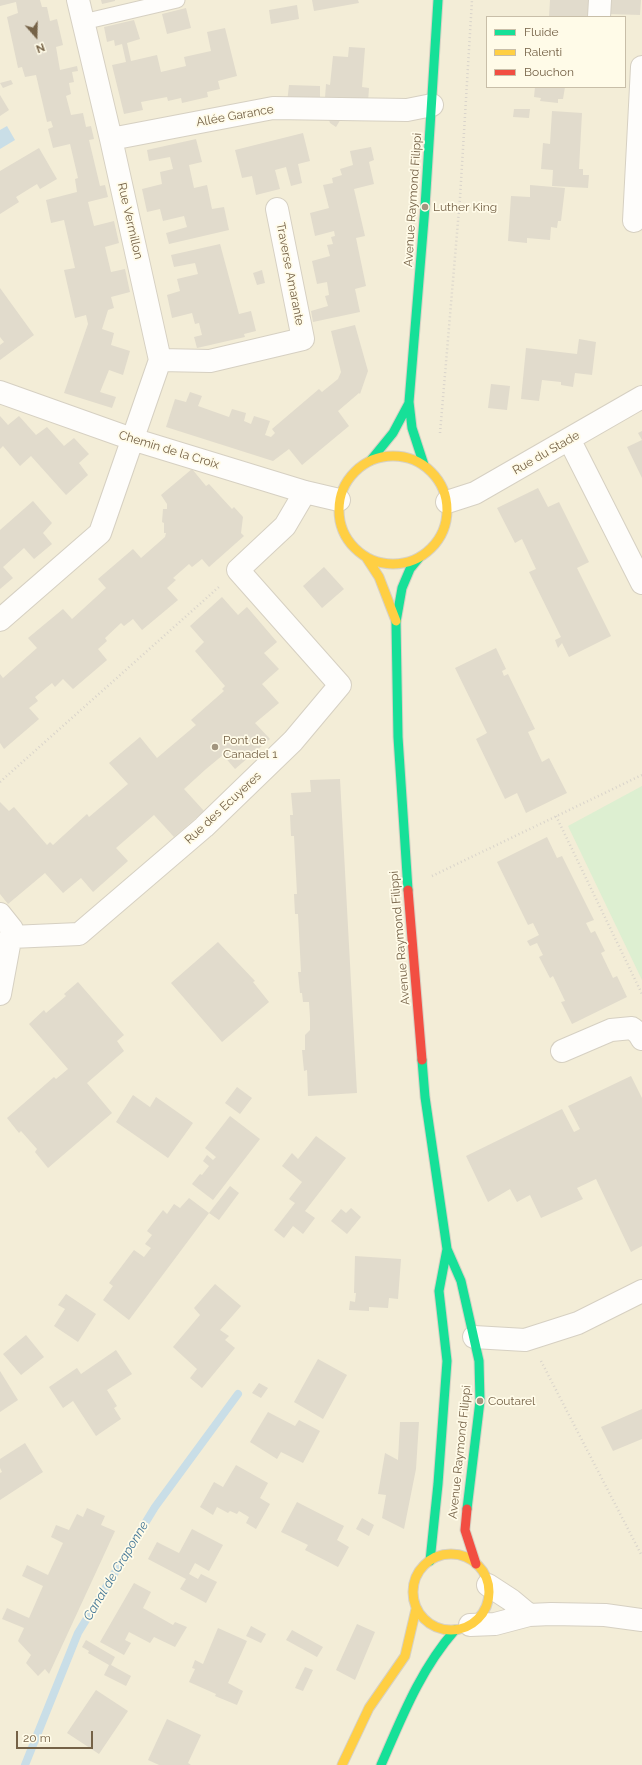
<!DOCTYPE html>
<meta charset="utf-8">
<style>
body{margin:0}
#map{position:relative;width:642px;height:1765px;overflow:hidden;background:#f7f4e7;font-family:Raleway,sans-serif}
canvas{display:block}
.legend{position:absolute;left:486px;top:16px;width:140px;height:72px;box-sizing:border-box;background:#fffbe8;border:1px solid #c8bea8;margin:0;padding:5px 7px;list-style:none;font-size:12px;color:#756247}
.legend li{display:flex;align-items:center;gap:8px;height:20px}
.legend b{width:20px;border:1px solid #c8bea8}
.north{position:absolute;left:16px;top:16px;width:40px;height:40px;-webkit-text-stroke:3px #fffbe8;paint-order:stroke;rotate:160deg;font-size:11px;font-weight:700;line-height:16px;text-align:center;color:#756247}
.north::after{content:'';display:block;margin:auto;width:14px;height:18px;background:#756247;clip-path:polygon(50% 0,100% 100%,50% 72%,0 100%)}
.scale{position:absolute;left:16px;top:1731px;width:77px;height:18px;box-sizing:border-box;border:2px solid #756247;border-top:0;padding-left:5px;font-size:12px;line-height:14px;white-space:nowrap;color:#756247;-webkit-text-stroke:3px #fffbe8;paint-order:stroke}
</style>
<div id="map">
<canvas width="642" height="1765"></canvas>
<ul class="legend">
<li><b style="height:5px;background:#16e098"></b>Fluide</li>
<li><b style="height:5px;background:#ffcf43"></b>Ralenti</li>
<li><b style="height:5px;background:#f24e42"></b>Bouchon</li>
</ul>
<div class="north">N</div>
<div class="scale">20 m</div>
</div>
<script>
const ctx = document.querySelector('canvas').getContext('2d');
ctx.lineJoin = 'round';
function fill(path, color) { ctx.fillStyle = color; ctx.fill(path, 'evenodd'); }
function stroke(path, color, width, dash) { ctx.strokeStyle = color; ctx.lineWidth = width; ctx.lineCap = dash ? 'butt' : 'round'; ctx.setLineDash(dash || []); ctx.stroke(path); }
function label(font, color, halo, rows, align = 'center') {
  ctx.font = font + ' Raleway,sans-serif'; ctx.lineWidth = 3.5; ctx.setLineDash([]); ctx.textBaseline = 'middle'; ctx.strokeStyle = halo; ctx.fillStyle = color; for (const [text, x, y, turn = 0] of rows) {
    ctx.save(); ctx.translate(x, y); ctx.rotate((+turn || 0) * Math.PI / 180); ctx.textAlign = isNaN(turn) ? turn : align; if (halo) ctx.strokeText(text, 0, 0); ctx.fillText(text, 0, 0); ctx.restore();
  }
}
fill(new Path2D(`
 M0 0H642V1765H0ZM487 17H625V87H487Z`), '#f3edd7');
fill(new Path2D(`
 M642 786V980L568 826Z`), '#ddefd1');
fill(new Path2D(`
 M7 126 15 140 0 149V130Z`), '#c9dee7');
stroke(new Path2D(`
 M25 1765 78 1633 155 1507 238 1394`), '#c9dee7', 8);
fill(new Path2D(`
 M0 0H40L42 7H47L50 21 57 19 63 45 56 47 60 70 77 66 78 71 72 72 74 82 69 83 71 94 66 96 71 115 83 113 86 127 91 126 94 139 89 140 100 186 105 185 108 197 88 202 94 226 114 221 119 243 105 247 111 272 125 269 130 292 111 297 114 308 108 310 102 329 114 333 111 345 130 351 123 375 109 370 100 392 116 397 112 408 64 393 88 324 86 315 75 318 64 270 75 268 64 220 51 223 46 200 77 192 75 179 78 178 70 144 53 148 48 129 53 127 51 121 47 122 36 75 25 77 22 67 18 68 7 17 18 13 16 2 0 6Z
 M101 0H115V1L102 4Z
 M312 0H358L359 3 314 11Z
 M550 0H590L589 17H549Z
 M609 0H641L640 15 608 14Z
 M297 5 299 19 271 24 269 10Z
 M186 8 191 28 167 34 162 14Z
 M134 20 140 39 127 43 131 61 157 55 161 72 186 66 184 57 211 51 207 32 225 28 237 76 218 81 220 89 207 92 208 97 182 103 181 98 168 101 167 97 141 102 143 110 124 114 112 65 126 62 122 44 115 46 114 40 107 42 104 27Z
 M349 47 365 48 362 87 369 88 368 102 325 98 326 84 330 85 333 56 348 57Z
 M11 80 13 84 3 88 0 83Z
 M289 85 320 86V104L287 103Z
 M535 87H565L563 99H558V103L540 101 541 98 534 97Z
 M0 95 9 110 0 116Z
 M514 109H530L529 118 513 117Z
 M552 111 582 113 579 169H583V175H589L588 188 552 186 553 170 541 169 543 143 550 144Z
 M342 117 336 127 330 123 329 120Z
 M303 133 310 161 298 164 302 183 291 186 286 167 275 170 280 189 256 195 252 176 242 178 235 150Z
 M196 139 202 162 189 165 194 188 207 185 212 209 224 207 229 230 169 244 166 233 187 227 184 216 163 221 160 209 147 212 142 189 162 184 160 172 173 169 170 157 149 161 147 150Z
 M371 147 374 160 369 162 374 184 354 189 365 236 356 238 366 286 355 289 360 312 313 322 311 311 328 306 325 296 329 295 327 282 317 284 312 261 330 256 327 245 333 244 331 237 335 236 334 231 315 236 310 213 329 208 323 185 333 183 332 178 342 175 340 169 353 165 350 151Z
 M39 148 57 179 40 189 37 184 16 197 19 202 0 214V171Z
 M530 185 565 188 561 221H558L557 228 551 227 550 240 527 238V243L508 241 511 196 530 197Z
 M220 244 239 314 251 311 256 331 244 334 245 337 197 348 194 337 202 335 199 323 195 324 192 313 172 318 167 295 180 291 177 279 198 274 195 263 174 267 171 255Z
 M262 270 265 283 257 285 253 273Z
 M0 288 34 335 0 360V345L4 342 0 337Z
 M355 325 368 371 360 394 359 393 338 411 349 426 302 465 289 449 273 461 166 427 175 399 186 402 190 392 202 396 198 406 229 417 232 409 246 413 244 421 251 424 254 416 270 421 265 435 271 437 275 433 272 429 319 389 322 392 338 379 341 372 331 331Z
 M579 339 596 342 592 375 575 373 573 387 561 385V382L542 380 539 401 521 399 526 348 577 354Z
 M491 384 510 386 507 410 488 408Z
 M0 416 8 425 19 416 36 435 47 427 64 446 74 438 89 454 79 463 88 475 66 495 31 456 20 466 3 446 0 449Z
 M642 431V478L627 447 642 440 638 433Z
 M192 469 206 486 209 484 232 509 234 507 243 517 241 533 244 536 209 567 202 559 192 567 189 564 173 578 176 580 167 588 178 600 142 630 133 619 124 626 121 623 105 638 107 641 98 649 107 660 73 689 63 679 55 687 52 683 35 697 38 701 29 708 39 719 4 749 0 743V674L3 678 37 648 28 638 63 609 72 619 106 588 98 579 133 549 141 558 165 537 166 533H164V523L162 522 163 509H167V504L161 495Z
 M538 488 548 507 559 502 589 562 577 568 611 636 569 657 562 643 558 648 555 640 561 637 529 572 536 569 522 539 515 543 497 508Z
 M33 501 52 523 43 533 52 544 34 559 24 548 3 567 13 578 0 589V530Z
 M324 567 344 589 322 608 303 586Z
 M222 597 238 615 247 607 277 642 264 653 279 669 262 684 279 703 255 723 270 739 235 769 223 755 206 769 184 789 204 811 174 837 154 815 116 848 128 861 93 892 81 878 63 893 45 873 8 904 0 894V802L9 811 14 807 47 845 50 842 53 845 87 814 89 817 128 784 109 763 140 737 157 758 196 725 191 720 224 691 222 689 225 686 195 651 204 642 190 626Z
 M496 648 506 669 502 671 504 676 508 674 535 729 528 732 542 762 549 758 567 793 526 813 517 793 505 799 476 739 487 733 455 668Z
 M340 779 357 1093 308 1096 307 1070 304 1071 302 1050H305V1035L310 1030V1018L309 1002H303L302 993H300L298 972H301L298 914H295L294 894H297L294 836H291L290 815H293L291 793 311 792 310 780Z
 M547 837 557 858 562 856 594 920 586 923 591 933 595 931 605 951 601 953 613 978 617 976 627 997 572 1024 561 1002 565 1001 553 976 550 978 539 957 543 955 537 943 530 946 527 941 539 935 533 923 528 925 497 862Z
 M218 942 255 981 253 982 269 1002 222 1042 171 983Z
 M78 982 124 1035 117 1041 124 1051 87 1083 112 1113 48 1168 35 1152 37 1149 21 1131 19 1133 7 1118 54 1077 56 1079 68 1069 29 1024 44 1010 46 1013 66 996 64 994Z
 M631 1076 642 1098V1246L631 1252 596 1179 577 1188 583 1199 541 1218 530 1195 517 1202 510 1189 488 1202 466 1156 562 1109 574 1132 580 1129 568 1106Z
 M237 1087 252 1098 240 1114 225 1103Z
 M133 1095 150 1107 156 1097 193 1123 168 1158 116 1122Z
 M230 1116 260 1139 213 1200 192 1184 200 1174 202 1175 209 1166 203 1161 207 1155 213 1160 216 1157 205 1148Z
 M316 1136 346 1158 305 1211 315 1218 303 1234 293 1226 284 1238 274 1230 295 1203 289 1199 302 1182 282 1166 292 1153 298 1159Z
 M230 1186 239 1193 219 1220 209 1213Z
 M189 1198 209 1213 129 1320 103 1300 113 1286 109 1283 134 1250 144 1257 151 1248 145 1244 152 1235 147 1231 163 1210 167 1214 174 1204 180 1208Z
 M351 1208 361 1217 347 1234 331 1221 341 1209 346 1213Z
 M355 1256 401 1259 398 1299 389 1298 388 1308 369 1307V1311L349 1310 350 1301 355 1302 356 1293H354Z
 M215 1284 241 1306 220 1330 229 1336 225 1340 235 1348 202 1388 190 1378 197 1369 173 1347 200 1315 194 1308Z
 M66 1294 96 1314 78 1342 54 1326 65 1309 58 1305Z
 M26 1335 44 1357 21 1375 3 1354Z
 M116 1350 132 1374 107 1390 117 1406 114 1408 121 1419 96 1436 73 1401 63 1408 49 1387 77 1368 81 1374Z
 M318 1359 347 1375 323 1419 294 1402Z
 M0 1371 18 1400 0 1412Z
 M259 1383 268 1388 261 1398 252 1393Z
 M642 1409V1439L613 1451 601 1427Z
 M268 1412 295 1426 299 1420 320 1431 303 1463 281 1452 277 1459 250 1442Z
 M400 1422H419L416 1469 404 1529 382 1518 386 1495 378 1494 385 1453 398 1460Z
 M25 1443 43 1472 0 1500V1473L2 1472 0 1468V1459Z
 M236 1465 268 1483 260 1498 270 1504 256 1529 246 1523 249 1517 239 1511 237 1514 230 1511 228 1513 217 1507 213 1515 200 1507 214 1482 223 1487Z
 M297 1502 344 1526 337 1540 349 1547 338 1567 305 1550 308 1545 281 1532Z
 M87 1508 105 1516 101 1525 115 1531 49 1674 45 1669 38 1676 26 1663 31 1655 18 1641 24 1628 2 1619 7 1608 29 1618 43 1586 22 1576 27 1565 48 1575 63 1543 51 1537 56 1525 69 1530 77 1514 83 1517Z
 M362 1518 374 1525 369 1536 356 1529Z
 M192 1529 223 1545 209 1571 195 1563 189 1574 198 1579 201 1574 217 1582 206 1603 180 1589 186 1579 148 1559 157 1542 179 1553Z
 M134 1583 151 1592 143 1608 173 1625 175 1622 187 1627 175 1647 154 1637 150 1643 129 1632 125 1640 131 1643 124 1655 100 1642Z
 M357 1624 375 1632 355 1680 336 1670Z
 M251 1626 266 1634 261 1643 246 1636Z
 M218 1628 247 1641 228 1683 243 1691 237 1705 215 1696 216 1694 189 1682 195 1669 192 1668 195 1660 203 1664Z
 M292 1630 323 1647 317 1657 286 1640Z
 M86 1640 115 1657 111 1665 131 1676 126 1686 104 1675 109 1665 88 1653 89 1651 82 1647Z
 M305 1667 313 1670 303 1691 295 1688Z
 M96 1690 128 1711 99 1754 67 1733Z
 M167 1719 201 1735 188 1763 191 1765H159L148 1760Z`), '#e1dbcc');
const lane = new Path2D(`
 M83 22 177 0`);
const street = new Path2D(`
 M599 17 600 0
 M111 139 273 108 407 110 432 105
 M634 221 642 67
 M160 360 210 361 303 339 277 209
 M0 392 132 439 305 492 339 500
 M569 439 642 583
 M447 502 475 493 642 397
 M0 620 100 533 160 360 111 139 78 0
 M0 914 12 929 0 994
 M11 937 79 934 204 827 293 741 340 685 238 570 285 526 305 492
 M562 1051 611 1030 632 1028 639 1034 642 1039
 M474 1337 525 1340 578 1323 642 1291
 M488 1585 511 1600 529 1615
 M470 1625 495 1624 529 1615 551 1614 605 1615 642 1620`);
const fast = new Path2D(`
 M371 460 393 433 409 403
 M424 465 412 428 409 402 425 207 438 0
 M408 890 398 737 396 622 402 588 410 569 419 558
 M422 1060 425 1097 447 1249 461 1281 479 1361 480 1401 467 1509
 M430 1561 438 1484 447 1361 439 1291 447 1249
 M381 1765C402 1717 420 1670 455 1630`);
const slow = new Path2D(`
 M339 510a54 54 0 1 1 108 0a54 54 0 1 1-108 0Z
 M366 557 379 577 396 621
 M413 1592a38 38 0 1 1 76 0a38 38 0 1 1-76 0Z
 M342 1765 369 1708 405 1656 416 1609`);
const jam = new Path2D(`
 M408 890 422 1060
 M467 1509 465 1530 476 1564`);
stroke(lane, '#d6d0c2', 17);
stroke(street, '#d6d0c2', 24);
stroke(fast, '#d7d1c4', 11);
stroke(slow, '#d7d1c4', 11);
stroke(jam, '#d7d1c4', 11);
stroke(new Path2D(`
 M440 433 460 198 472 0
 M0 782 220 586
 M556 816 642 994
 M432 876 642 775
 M541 1361 642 1556`), '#d9d4cb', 2.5, [1, 3]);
stroke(lane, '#fefdfb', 15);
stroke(street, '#fefdfb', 22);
stroke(fast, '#16e098', 9);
stroke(slow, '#ffcf43', 9);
stroke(jam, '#f24e42', 9);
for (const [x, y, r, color] of [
 [425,207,4,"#a2957f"],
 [215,747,4,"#a2957f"],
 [480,1401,4,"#a2957f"]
]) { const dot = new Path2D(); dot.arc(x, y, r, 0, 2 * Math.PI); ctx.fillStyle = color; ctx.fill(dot); stroke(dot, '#fffbe8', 1.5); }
label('12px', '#756247', '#fffbe8', [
 ["Allée Garance",235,116,-10],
 ["Avenue Raymond Filippi",413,200,-86],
 ["Rue Vermillon",130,221,77],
 ["Traverse Amarante",290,274,79],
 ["Chemin de la Croix",169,450,17],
 ["Rue du Stade",546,453,-30],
 ["Rue des Ecuyeres",223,808,-43],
 ["Avenue Raymond Filippi",400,938,-95],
 ["Avenue Raymond Filippi",460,1452,-84]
]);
label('12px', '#756247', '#fffbe8', [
 ["Luther King",433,207],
 ["Pont de",223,740],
 ["Canadel 1",223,754],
 ["Coutarel",488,1401]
], 'left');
label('italic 13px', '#457898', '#fffbe8', [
 ["Canal de Craponne",116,1571,-59]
]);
</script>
